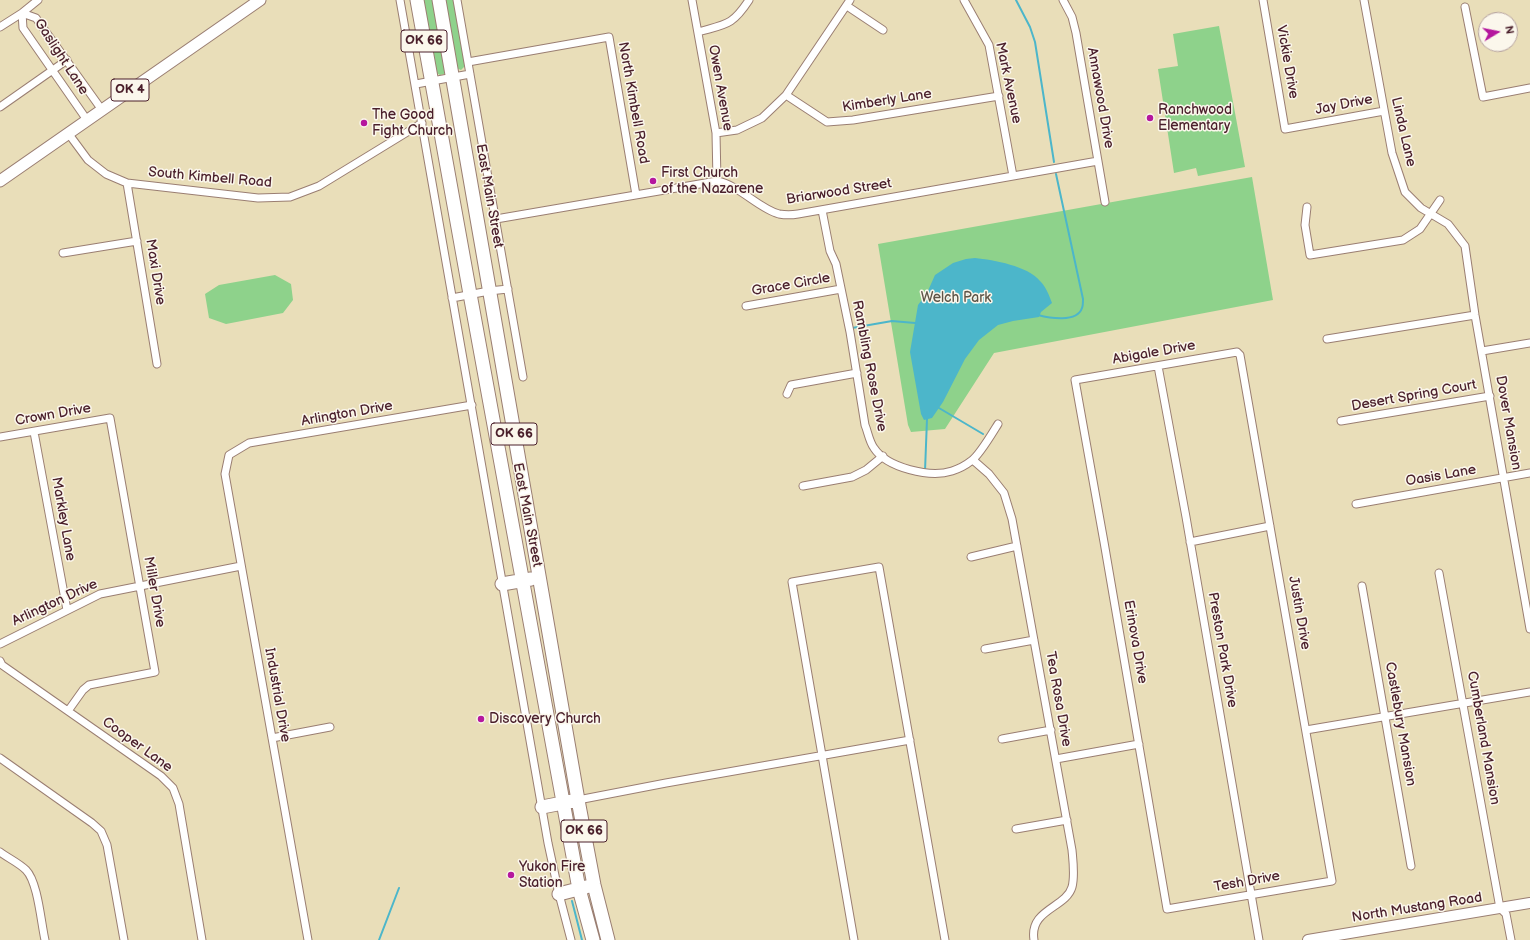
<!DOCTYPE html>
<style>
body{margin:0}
#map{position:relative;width:1530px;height:940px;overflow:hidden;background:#e9deb9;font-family:"Balsamiq Sans",sans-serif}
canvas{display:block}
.north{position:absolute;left:1478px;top:12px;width:40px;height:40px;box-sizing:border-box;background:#fbf7ec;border:1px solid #b4a19f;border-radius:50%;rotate:80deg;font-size:11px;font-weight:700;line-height:16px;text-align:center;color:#4a1f2b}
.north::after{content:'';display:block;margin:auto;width:14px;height:18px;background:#b5179e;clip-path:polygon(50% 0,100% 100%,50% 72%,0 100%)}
</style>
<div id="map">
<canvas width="1530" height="940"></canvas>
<div class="north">N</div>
</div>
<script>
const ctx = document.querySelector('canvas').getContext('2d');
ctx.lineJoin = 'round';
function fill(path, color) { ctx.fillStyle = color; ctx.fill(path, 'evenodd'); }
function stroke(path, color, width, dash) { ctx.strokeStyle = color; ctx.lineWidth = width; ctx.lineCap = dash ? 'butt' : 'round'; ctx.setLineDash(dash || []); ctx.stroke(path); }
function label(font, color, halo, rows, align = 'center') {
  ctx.font = font + ' "Balsamiq Sans",sans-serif'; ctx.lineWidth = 3; ctx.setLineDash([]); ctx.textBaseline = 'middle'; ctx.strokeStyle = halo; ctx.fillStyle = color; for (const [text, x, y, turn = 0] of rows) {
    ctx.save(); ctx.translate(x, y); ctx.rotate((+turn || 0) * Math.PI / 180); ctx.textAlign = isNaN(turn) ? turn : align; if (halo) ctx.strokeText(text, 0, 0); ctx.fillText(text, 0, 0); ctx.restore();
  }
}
fill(new Path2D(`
 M421 0H435L446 70 444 74 440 75 435 72Z
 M442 0H454L465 66 461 70 454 67Z
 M1219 26 1245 167 1198 176 1196 168 1174 173 1158 69 1178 66 1173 34Z
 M1252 177 1273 300 994 353 945 429 911 432 908 425 878 244Z
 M275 275 291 284 293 300 283 313 226 324 209 318 205 294 219 285Z`), '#8ed28b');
fill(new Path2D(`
 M975 258C994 260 1028 266 1040 281 1046 287 1049 295 1052 303L1041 312 1039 317 1013 321 998 325 979 340 965 359 943 402 932 418 924 420 921 414 910 352 918 305 927 293 935 275 953 263 966 259Z`), '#4cb6ca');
stroke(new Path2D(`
 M1016 0 1030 27 1035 42 1054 162
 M1038 315C1049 318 1077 323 1082 308 1083 306 1083 302 1083 299L1056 174
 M852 328 892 321 915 323
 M939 408 983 434
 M925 471 927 419
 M572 901 582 940
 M379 940 399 888`), '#4cb6ca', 2);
const street = new Path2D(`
 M400 0 548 843 559 894 571 940
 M457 0 523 377
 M692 0 716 133 717 181
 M964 0 989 45 1013 176
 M1063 0 1072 17 1076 33 1105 202
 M1263 0 1285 129 1384 111
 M1364 0 1392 153 1405 192 1421 208 1448 224 1465 246 1475 315 1530 629
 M847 6 883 30
 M1465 7 1483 97 1530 88
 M0 27 22 13 38 0
 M698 32C726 24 732 26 749 0
 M468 62 609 37 636 195
 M416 84 470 74
 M786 95 827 122 853 120 999 96
 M0 107 67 60
 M87 120 23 28 22 13 36 18 102 110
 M68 133 88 160 106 174 127 183 258 198 290 197 319 186 422 123
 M716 133 737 130 762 118 786 95 850 0
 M127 183 157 364
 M1307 207 1305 225 1310 255 1403 240 1420 229 1440 200
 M822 210 830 251 836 264 850 332 865 425C868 432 869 441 874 448 887 468 930 478 952 471 958 469 966 465 971 461 979 456 993 432 998 424
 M496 219 717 181C739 185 759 209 779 214 785 215 792 215 798 214L1098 161
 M63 253 137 241
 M452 298 489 291 508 289
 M746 306 841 289
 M1327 339 1475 315
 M1482 351 1530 343
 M1237 352 1240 355 1332 881 1167 909 1104 542 1075 380Z
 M1158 366 1186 517 1259 940
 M787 394 791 385 857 373
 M1341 421 1490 396
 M34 432 67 610
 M0 437 110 418 155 672 89 685 83 690 68 711
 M973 460 989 474 1004 493 1012 519 1072 850C1073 861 1075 876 1072 887 1066 908 1029 909 1034 940
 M803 486 852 477 866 470 883 456
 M1356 504 1530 473
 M1190 542 1270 526
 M971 557 1017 546
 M1439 573 1500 908 1506 914 1511 940
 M1362 586 1411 866
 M0 644 100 594 241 566
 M985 649 1034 640
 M0 661 2 665 161 776 173 788 179 804 202 940
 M1306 730 1530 692
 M272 738 330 727
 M1002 739 1051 730
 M0 758 92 823 101 831 107 845 124 940
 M1056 759 1139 744
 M578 800 666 783 910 740
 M1016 829 1067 820
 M0 852C8 858 19 863 26 870 38 882 41 923 45 940
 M308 940 225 474 229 455 249 443 472 405
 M854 940 792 582 879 567 945 940`);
const secondary = new Path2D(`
 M1308 940 1530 903`);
const primary = new Path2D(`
 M0 181 260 0`);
const highway = new Path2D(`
 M417 0 470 294 579 889 593 940
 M439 0 578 800 594 885 608 940
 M502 584 531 579
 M542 807 573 801
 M559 894 586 887`);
stroke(street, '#9a7e72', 9);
stroke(secondary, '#9a7e72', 12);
stroke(primary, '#9a7e72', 13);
stroke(highway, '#9a7e72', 15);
stroke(street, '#fff', 7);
stroke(secondary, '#fff', 10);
stroke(primary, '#fff', 11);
stroke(highway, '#fff', 13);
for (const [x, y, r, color] of [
 [1150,118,4,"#b5179e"],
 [364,123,4,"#b5179e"],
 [653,181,4,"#b5179e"],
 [481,719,4,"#b5179e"],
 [511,875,4,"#b5179e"]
]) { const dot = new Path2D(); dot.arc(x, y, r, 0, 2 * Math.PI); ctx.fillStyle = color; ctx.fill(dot); stroke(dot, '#fbf7ec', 1.5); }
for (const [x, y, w] of [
 [424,41,46],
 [130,90,38],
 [514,434,46],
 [584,831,46]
]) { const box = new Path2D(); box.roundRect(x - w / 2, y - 11, w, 22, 3); ctx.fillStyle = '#fbf7ec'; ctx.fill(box); stroke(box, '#4a1f2b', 1); }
label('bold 13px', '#4a1f2b', null, [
 ["OK 66",424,41],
 ["OK 4",130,90],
 ["OK 66",514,434],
 ["OK 66",584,831]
]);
label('14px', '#4a1f2b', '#fbf7ec', [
 ["Gaslight Lane",61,57,57],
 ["Vickie Drive",1287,62,80],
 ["Mark Avenue",1008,83,78],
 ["Owen Avenue",720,88,80],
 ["Annawood Drive",1100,98,80],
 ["Kimberly Lane",887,101,-9],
 ["North Kimbell Road",633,103,80],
 ["Jay Drive",1344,105,-11],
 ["Linda Lane",1403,132,77],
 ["South Kimbell Road",210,178,5],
 ["Briarwood Street",839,192,-9],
 ["East Main Street",489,196,80],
 ["Maxi Drive",155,272,81],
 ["Grace Circle",791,285,-10],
 ["Abigale Drive",1154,353,-10],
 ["Rambling Rose Drive",869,366,79],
 ["Desert Spring Court",1414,396,-10],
 ["Arlington Drive",347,414,-10],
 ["Crown Drive",53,415,-10],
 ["Dover Mansion",1508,423,80],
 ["Oasis Lane",1441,476,-10],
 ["East Main Street",527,515,79],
 ["Markley Lane",63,519,80],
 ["Miller Drive",154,592,80],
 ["Arlington Drive",55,603,-25],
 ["Justin Drive",1299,613,80],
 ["Erinova Drive",1135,642,80],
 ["Preston Park Drive",1222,650,80],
 ["Industrial Drive",277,695,80],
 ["Tea Rosa Drive",1058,699,80],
 ["Castlebury Mansion",1400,724,80],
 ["Cumberland Mansion",1483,738,80],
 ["Cooper Lane",137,745,36],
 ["Tesh Drive",1247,882,-10],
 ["North Mustang Road",1417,908,-9]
]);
label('14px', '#4a1f2b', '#fbf7ec', [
 ["Ranchwood",1158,110],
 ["Elementary",1158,126],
 ["The Good",372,115],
 ["Fight Church",372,131],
 ["First Church",661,173],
 ["of the Nazarene",661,189],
 ["Discovery Church",489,719],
 ["Yukon Fire",519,867],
 ["Station",519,883]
], 'left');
label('14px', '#5e5548', '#fbf7ec', [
 ["Welch Park",956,298]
]);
</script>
